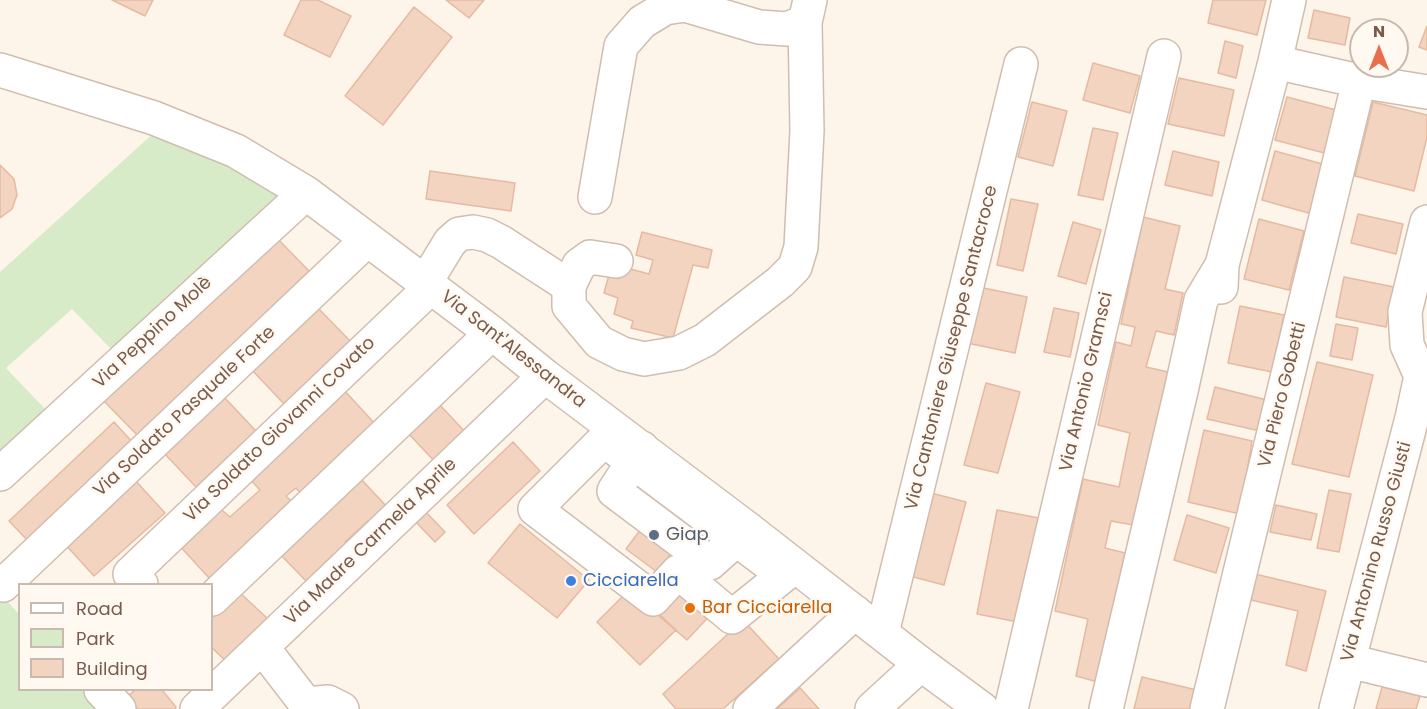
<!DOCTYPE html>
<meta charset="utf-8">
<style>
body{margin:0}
#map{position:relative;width:1427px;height:709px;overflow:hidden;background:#fdf5ea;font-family:Poppins,sans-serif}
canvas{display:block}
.legend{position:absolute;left:18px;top:583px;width:195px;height:108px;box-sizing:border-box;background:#fff9f1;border:2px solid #c9baaf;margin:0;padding:8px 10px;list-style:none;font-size:18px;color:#795b4c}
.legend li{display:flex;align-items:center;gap:12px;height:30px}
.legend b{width:30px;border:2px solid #c9baaf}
.north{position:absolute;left:1349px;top:18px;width:60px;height:60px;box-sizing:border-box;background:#fff9f1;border:2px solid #c9baaf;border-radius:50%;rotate:0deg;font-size:16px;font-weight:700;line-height:24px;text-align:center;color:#795b4c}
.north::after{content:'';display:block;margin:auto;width:21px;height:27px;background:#e76f4f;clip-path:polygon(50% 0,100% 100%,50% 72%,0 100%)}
</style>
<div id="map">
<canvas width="1427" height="709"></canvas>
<ul class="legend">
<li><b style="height:8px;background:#fff"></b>Road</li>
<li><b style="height:16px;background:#d7ebc8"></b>Park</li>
<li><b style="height:16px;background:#f3d4c1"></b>Building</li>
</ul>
<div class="north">N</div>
</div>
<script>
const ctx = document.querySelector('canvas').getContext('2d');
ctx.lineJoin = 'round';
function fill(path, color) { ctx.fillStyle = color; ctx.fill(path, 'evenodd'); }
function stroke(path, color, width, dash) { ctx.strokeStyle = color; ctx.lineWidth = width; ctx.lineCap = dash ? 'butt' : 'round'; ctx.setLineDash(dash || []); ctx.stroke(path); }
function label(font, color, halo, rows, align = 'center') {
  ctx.font = font + ' Poppins,sans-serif'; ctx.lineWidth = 5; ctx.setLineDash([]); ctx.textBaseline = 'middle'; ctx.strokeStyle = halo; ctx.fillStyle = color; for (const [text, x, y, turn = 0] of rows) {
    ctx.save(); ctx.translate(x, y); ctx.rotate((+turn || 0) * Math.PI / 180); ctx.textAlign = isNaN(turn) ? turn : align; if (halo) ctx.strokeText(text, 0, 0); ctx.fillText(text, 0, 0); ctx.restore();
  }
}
fill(new Path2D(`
 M156 131 207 151 278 195 113 351 72 309 6 368 45 409 0 454V272Z
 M0 593 18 613 19 612 20 690H87L105 709H0Z`), '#d7ebc8');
const building = new Path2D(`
 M112 0H153L145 16Z
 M301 0H318L351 16 330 57 284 35Z
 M446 0H484L469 18Z
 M1213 0H1266L1257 35 1208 23Z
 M414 7 452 37 383 125 345 96Z
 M1314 10 1350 18 1345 45 1308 38Z
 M1427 26V50L1419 47Z
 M1225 41 1243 46 1236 78 1218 73Z
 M1093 63 1140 76 1130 113 1083 100Z
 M1179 78 1234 90 1224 136 1168 124Z
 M1287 97 1340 111 1328 154 1275 140Z
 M1032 102 1067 111 1053 166 1018 157Z
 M1373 102 1427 115V137L1414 191 1355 176Z
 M1093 128 1118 133 1103 200 1078 195Z
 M1173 151 1219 162 1212 196 1165 185Z
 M1275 151 1326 165 1312 214 1262 200Z
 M0 165 14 179 17 195 12 209 0 218Z
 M430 171 515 183 511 211 426 199Z
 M1011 199 1038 204 1023 271 997 265Z
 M1358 214 1403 224 1396 254 1351 243Z
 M1143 217 1180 226 1165 289 1183 293 1174 335 1156 331 1146 367 1168 372 1133 525 1111 521 1105 548 1125 553 1098 682 1076 676 1088 619 1055 611 1083 479 1119 487 1130 433 1098 425 1116 342 1131 346 1135 327 1121 324Z
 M1259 219 1304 231 1289 290 1244 279Z
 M1073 222 1101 230 1086 284 1058 276Z
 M642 232 712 250 708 268 693 265 673 338 631 328 633 321 614 314 618 298 604 293 612 264 649 274 653 260 636 255Z
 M272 233 309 271 140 438 103 400Z
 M1344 277 1394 287 1386 327 1336 317Z
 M979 287 1027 297 1015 353 967 343Z
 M1240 306 1284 315 1272 372 1228 363Z
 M318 308 352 343 286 406 252 370Z
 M1054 308 1079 313 1070 357 1044 352Z
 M1336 324 1358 328 1352 360 1330 356Z
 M1317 362 1373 375 1349 477 1292 464Z
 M986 383 1020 392 998 473 964 465Z
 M1215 387 1267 400 1260 431 1207 419Z
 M343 389 377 426 302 495 296 488 286 496 297 507 210 579 176 542 216 505 230 517 260 490 247 476Z
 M223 396 256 431 196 487 163 452Z
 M439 404 467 434 436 463 408 433Z
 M114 422 135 445 30 543 9 521Z
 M1204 430 1252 441 1240 514 1188 502Z
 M513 442 540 471 474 534 447 505Z
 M359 477 390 510 373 527 368 521 345 542 349 546 336 558 333 555 306 581 278 552Z
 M134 479 165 513 94 576 63 542Z
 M1329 490 1351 494 1339 552 1317 548Z
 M927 492 966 502 944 585 906 575Z
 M664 498 695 521 657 572 626 549Z
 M1276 505 1317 514 1311 540 1270 532Z
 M422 508 445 532 435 542 412 518Z
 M997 510 1039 518 1018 622 977 614Z
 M1187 515 1229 528 1216 573 1174 560Z
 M520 524 589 580 557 618 488 563Z
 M1255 574 1326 591 1306 671 1286 665 1298 611 1247 599Z
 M686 586 714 611 687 640 659 616Z
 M631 588 676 630 640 665 597 622Z
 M238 591 269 620 227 662 212 648V618Z
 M743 620 779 659 723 709H676L663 694Z
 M1142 677 1201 691 1196 709H1134Z
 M1382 687 1420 696 1416 709H1376Z
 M800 688 819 709H777Z
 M135 690H162L176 707 175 709H136L126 698Z`);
fill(building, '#f3d4c1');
stroke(building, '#e6baa1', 1.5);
const minor = new Path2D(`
 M1275 62 1359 81 1427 92
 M0 70 154 118 236 151 306 193 492 333 545 376 748 529 921 664 982 709
 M595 197 621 46 642 22 665 8 685 5 759 27 787 29 805 22
 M616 261 590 257 579 265 569 286V306L599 342 623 354 644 359 679 353 705 340 780 282 795 267 801 247 807 131 805 22 810 0
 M425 283 450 242 459 234 473 232 487 235 501 242 569 286
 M1221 287 1222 265 1275 62 1289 0
 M604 440 784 575 732 617 678 572 653 599 535 509Z
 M642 448 614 491 710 563 748 529
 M0 474 306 193
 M0 581 3 585 367 240
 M141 584 130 574 431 287
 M212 599 492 333
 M882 633 1021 64
 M262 647 306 704 328 702 342 709
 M1349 661 1427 680
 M101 690 119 709
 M197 709 545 376
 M750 709 855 612
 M872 709 921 664
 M1011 709 1164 56
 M1106 709 1181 391 1201 300 1222 265
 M1207 709 1359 81
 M1336 709 1412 418 1421 376 1407 345 1405 312 1427 222`);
stroke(minor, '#d0bdaf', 36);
stroke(minor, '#fff', 33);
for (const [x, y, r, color] of [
 [654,535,6,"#5c6f8a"],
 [571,581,6,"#3f7fe0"],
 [690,608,6,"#e8710a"]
]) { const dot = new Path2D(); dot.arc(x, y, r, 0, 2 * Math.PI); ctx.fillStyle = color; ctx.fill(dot); stroke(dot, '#fff9f1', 2); }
label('18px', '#795b4c', '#fff9f1', [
 ["Via Peppino Molè",153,333,-43],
 ["Via Cantoniere Giuseppe Santacroce",952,348,-76],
 ["Via Sant'Alessandra",513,350,38],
 ["Via Antonio Gramsci",1087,382,-77],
 ["Via Piero Gobetti",1283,395,-76],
 ["Via Soldato Pasquale Forte",185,412,-43],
 ["Via Soldato Giovanni Covato",280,430,-44],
 ["Via Madre Carmela Aprile",371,542,-44],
 ["Via Antonino Russo Giusti",1377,552,-75]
]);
label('18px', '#4e5e75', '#fff9f1', [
 ["Giap",666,535]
], 'left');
label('18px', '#366cbe', '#fff9f1', [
 ["Cicciarella",583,581]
], 'left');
label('18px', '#c56008', '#fff9f1', [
 ["Bar Cicciarella",702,608]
], 'left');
</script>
